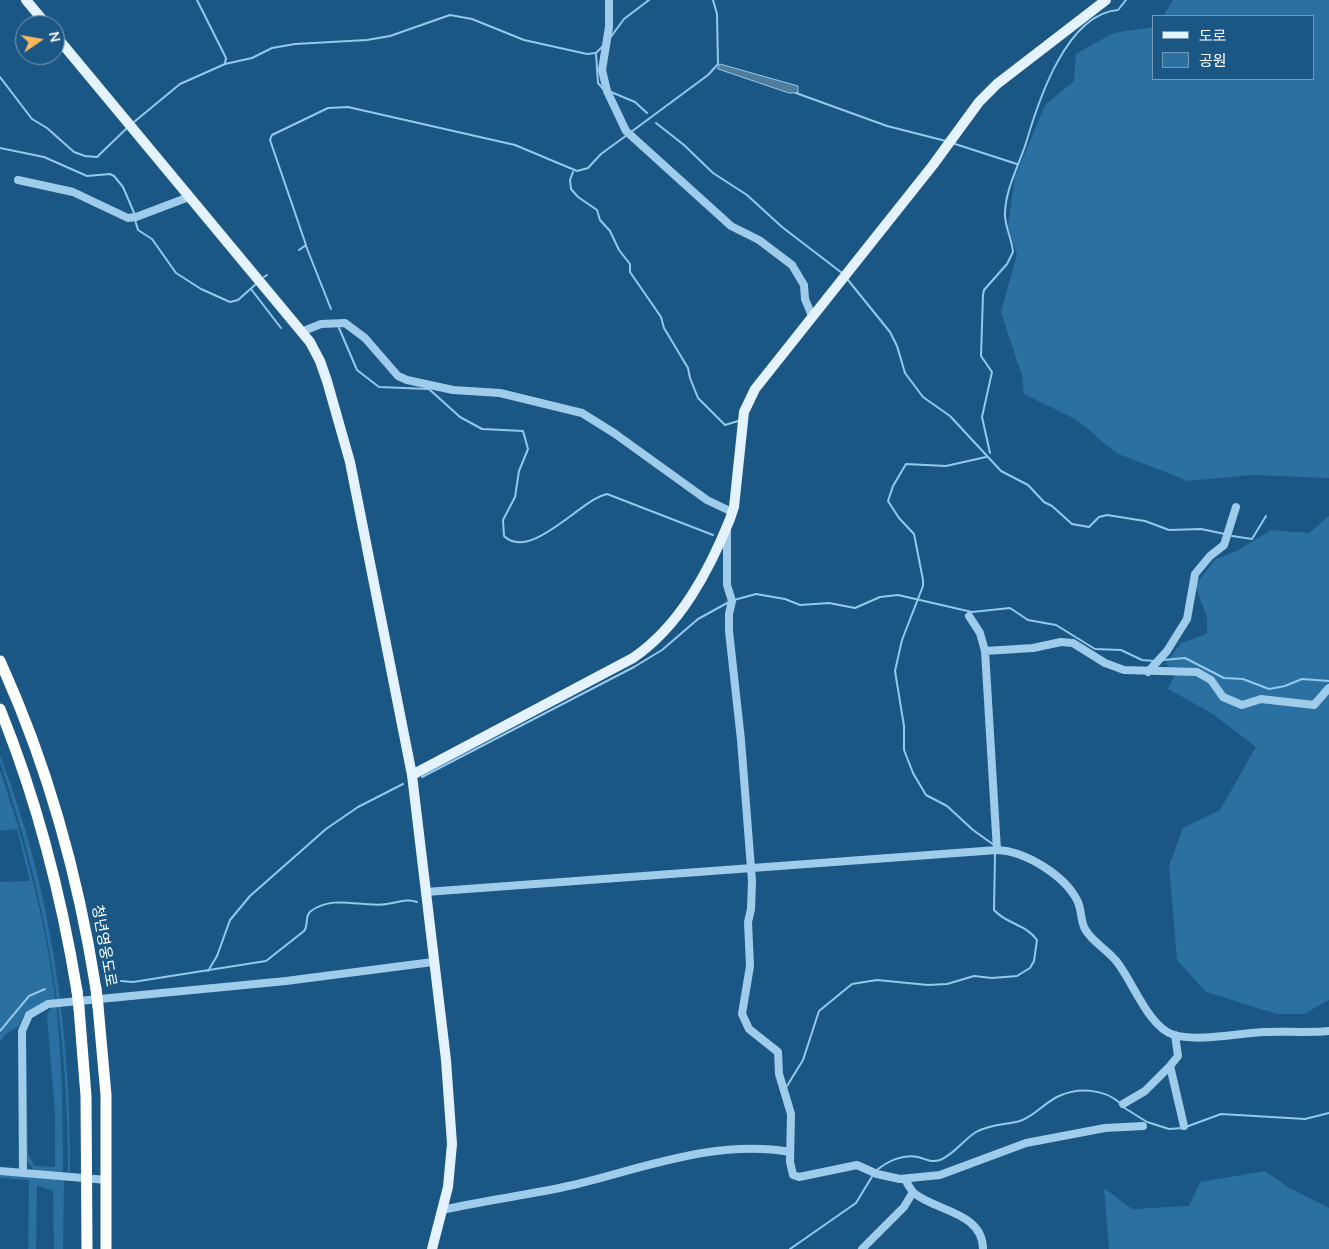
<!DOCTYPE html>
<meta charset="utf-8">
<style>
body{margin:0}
#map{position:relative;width:1329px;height:1249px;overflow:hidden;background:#1b5784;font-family:"Nunito Sans","Noto Sans KR",sans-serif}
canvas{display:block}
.legend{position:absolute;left:1152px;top:15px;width:162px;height:65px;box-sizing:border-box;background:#1b5784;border:1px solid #769ab5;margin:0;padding:6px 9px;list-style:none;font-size:15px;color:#fff}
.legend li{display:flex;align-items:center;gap:10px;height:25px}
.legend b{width:25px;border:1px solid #769ab5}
.north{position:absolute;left:15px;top:15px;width:50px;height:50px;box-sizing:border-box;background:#1b5784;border:1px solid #769ab5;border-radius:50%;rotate:78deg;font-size:14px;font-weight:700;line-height:20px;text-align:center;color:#fff}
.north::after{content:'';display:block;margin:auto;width:18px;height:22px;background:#fcb85d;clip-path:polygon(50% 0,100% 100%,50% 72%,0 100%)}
</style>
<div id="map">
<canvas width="1329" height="1249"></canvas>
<ul class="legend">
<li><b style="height:6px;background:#e5f2ff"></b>도로</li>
<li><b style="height:14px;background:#2a70a0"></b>공원</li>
</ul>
<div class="north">N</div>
</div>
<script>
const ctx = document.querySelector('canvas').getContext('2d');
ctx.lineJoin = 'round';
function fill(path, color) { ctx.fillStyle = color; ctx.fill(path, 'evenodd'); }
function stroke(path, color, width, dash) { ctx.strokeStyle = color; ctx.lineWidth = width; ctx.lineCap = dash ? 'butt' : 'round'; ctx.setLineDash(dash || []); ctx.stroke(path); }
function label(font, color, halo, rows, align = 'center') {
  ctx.font = font + ' "Nunito Sans","Noto Sans KR",sans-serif'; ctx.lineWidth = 4; ctx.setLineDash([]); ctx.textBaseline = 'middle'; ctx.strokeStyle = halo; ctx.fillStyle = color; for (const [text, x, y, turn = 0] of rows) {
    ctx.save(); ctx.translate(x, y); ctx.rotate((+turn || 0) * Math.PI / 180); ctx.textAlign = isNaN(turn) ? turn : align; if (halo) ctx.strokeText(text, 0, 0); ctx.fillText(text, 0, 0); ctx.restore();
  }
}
fill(new Path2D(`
 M1173 0H1329V478L1251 475 1188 481 1116 453 1077 420 1024 394 1022 376 1001 312 1017 254 1008 226 1015 177 1045 105 1074 81 1076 54 1113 33 1153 27V79H1313V16H1163Z
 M1329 516V1000L1304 1014H1277L1206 992 1177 960 1169 866 1183 828 1220 810 1256 747 1213 714 1168 689 1175 674 1166 663 1181 643 1207 634V617L1195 585 1216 559 1239 550 1271 530 1309 533Z
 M0 755C51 888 71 1030 70 1172H68C68 1025 47 901 0 762Z
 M0 770 19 829H16L19 830C35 885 48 940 55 996 62 1054 63 1112 63 1171L60 1172 34 1170 27 1162 25 1155 26 1042 28 1153 34 1166 55 1167V1114L47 1015 52 1006 29 1011 23 1016 19 1026 6 1034 0 1042V1033L30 996 48 988 28 995 0 1031V882L30 881 17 829 0 831Z
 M1265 1171 1288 1187 1329 1208V1249H1109L1104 1188 1132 1209 1189 1206 1200 1182Z
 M0 1173 64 1180 63 1249H54L53 1191 37 1185 36 1249H28L29 1180 0 1178Z`), '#2a70a0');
const water = new Path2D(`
 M720 64 798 86V93H789L718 69Z`);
fill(water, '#517d9d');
stroke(water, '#93c9ed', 1);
stroke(new Path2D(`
 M197 0 226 58 225 63
 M610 38 624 19 649 0
 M596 53 598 83 604 90
 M0 77 32 119 47 128 74 152 85 156 97 157 127 128
 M611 92 635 102 647 113
 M796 93 887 126 946 141
 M134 122 180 84 225 64 252 58 272 48 295 44 367 40 390 36 450 15 472 19 524 40 587 54 596 53 604 45
 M656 123 684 145 713 173 747 195 782 227 842 273
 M631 132 708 75 718 64 717 14 713 0
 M952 143 1017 164
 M0 148 44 157 87 176 110 174 114 176 123 187 135 215
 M573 172 570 180 571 189 578 197 597 210 600 220 610 231 619 250 630 264V272L661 317 664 328 688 368 690 378 698 398 725 425 738 421
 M135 220 138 230 152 239 176 273 201 289 230 302 238 300 256 284
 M306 246 331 309
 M299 250 306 245 270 140 272 135 328 108 348 107 515 145 577 171 588 168 601 154 627 135
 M264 277 267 275
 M848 280 890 332 897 346 905 373 923 397 950 416 1001 471 1028 485 1044 502 1052 506 1072 524 1089 527 1099 517 1107 515 1145 521 1169 530 1201 529 1225 534
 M251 289 281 328
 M339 328 357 370 379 387 429 389 460 417 482 429 523 431 528 449 519 471 515 497 503 520 504 536C531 562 581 499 607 494L713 535
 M990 453 982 417 992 372 981 356 983 295 984 290 1007 264 1013 252C1012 238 1004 226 1005 212 1006 188 1019 165 1026 143 1038 102 1066 14 1118 10L1126 0
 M986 457 946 466 906 464 893 486 888 501 899 518 914 534 923 580V586L902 640 895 671 904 726V750L913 773 926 795 947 806 973 830 994 845
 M1232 536 1252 539 1266 516
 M734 600 756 594 785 599 800 605 829 603 855 608 880 597 898 595 972 612 1010 608 1028 620 1056 625 1095 649 1121 650 1142 660 1154 661
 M1163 660 1185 658 1224 678 1243 679 1269 689 1285 686 1302 679 1329 681
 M422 777 634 667 662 650 698 619 729 602
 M208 971 217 956 230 920 250 896 326 829 358 807 403 784
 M121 981 133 982 266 961 304 931C309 925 304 916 311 911 334 894 362 908 387 904 397 903 407 898 417 902
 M0 1031 29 996 45 989
 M787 1086 803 1060 819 1011 852 984 877 980 928 985 947 984 974 976 992 978 1017 976 1030 968 1034 961 1037 940C1026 924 1006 924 994 910L995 854
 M1123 1107 1147 1122 1169 1129 1183 1128 1221 1114 1305 1119 1329 1113
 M876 1171C887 1161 903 1154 918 1157 926 1159 931 1163 940 1160 955 1154 963 1140 976 1132 990 1124 1005 1125 1020 1121 1035 1116 1045 1102 1059 1096 1079 1087 1104 1089 1120 1103
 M790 1249 856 1203 873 1175`), '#93c9ed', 2);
stroke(new Path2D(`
 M609 0V27L602 70 607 91 626 131 731 226 759 240 792 265 804 285 805 299 812 316
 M18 180 73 192 128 218 136 217 189 197
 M301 332 321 324 345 323 365 338 398 376 407 380 453 390 500 393 582 413 614 433 707 500 732 512
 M727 531V585L732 601 729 614V631L741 740 752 881 751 909 748 922 750 966 742 1014 749 1029 778 1052 779 1074 791 1114 790 1162 793 1175 799 1177 857 1165 877 1174 900 1179 940 1175 1026 1143 1105 1128 1143 1126
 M969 616 980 633 985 651 997 850
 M985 651 1033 648 1061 642 1073 643 1105 663 1124 670 1197 672 1211 680 1223 697 1242 705 1261 699 1314 705 1329 688
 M1148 672 1167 651 1187 619 1195 574 1210 556 1224 545 1236 507
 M426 892 997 850C1025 851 1064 875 1077 900 1082 909 1080 920 1085 929 1092 942 1108 950 1117 962 1133 982 1149 1028 1174 1035 1198 1042 1239 1033 1265 1032 1286 1031 1307 1033 1329 1031
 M1175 1035 1178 1056 1170 1066 1184 1126
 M1123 1104 1145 1091 1170 1066
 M0 1171 107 1180
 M23 1172 22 1031 29 1015 48 1004 286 981 433 962
 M905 1179C907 1183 910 1189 914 1193 935 1211 983 1212 983 1249
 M442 1210C486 1200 530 1195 573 1185 644 1168 716 1139 790 1152
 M862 1249 904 1207 913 1192`), '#a0cceb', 8);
stroke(new Path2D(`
 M26 0 47 25
 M55 35 310 342 320 361 327 381 350 462 412 775 446 1060 452 1144 448 1187 432 1249
 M412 775 633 658C680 626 709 571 730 519L734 507 744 412 755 389 933 165 979 102 997 84 1106 0`), '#e5f2ff', 10);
stroke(new Path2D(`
 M0 661C48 766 78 875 96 989
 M0 709C37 800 61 894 77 991
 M98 1006 106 1095V1249
 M79 1008 86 1096 87 1249`), '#fff', 11);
stroke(new Path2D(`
 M96 989 98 1006
 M77 991 79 1008`), '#fff', 11);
label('15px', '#fff', '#1b5784', [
 ["청년영웅도로",103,946,80]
]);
</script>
